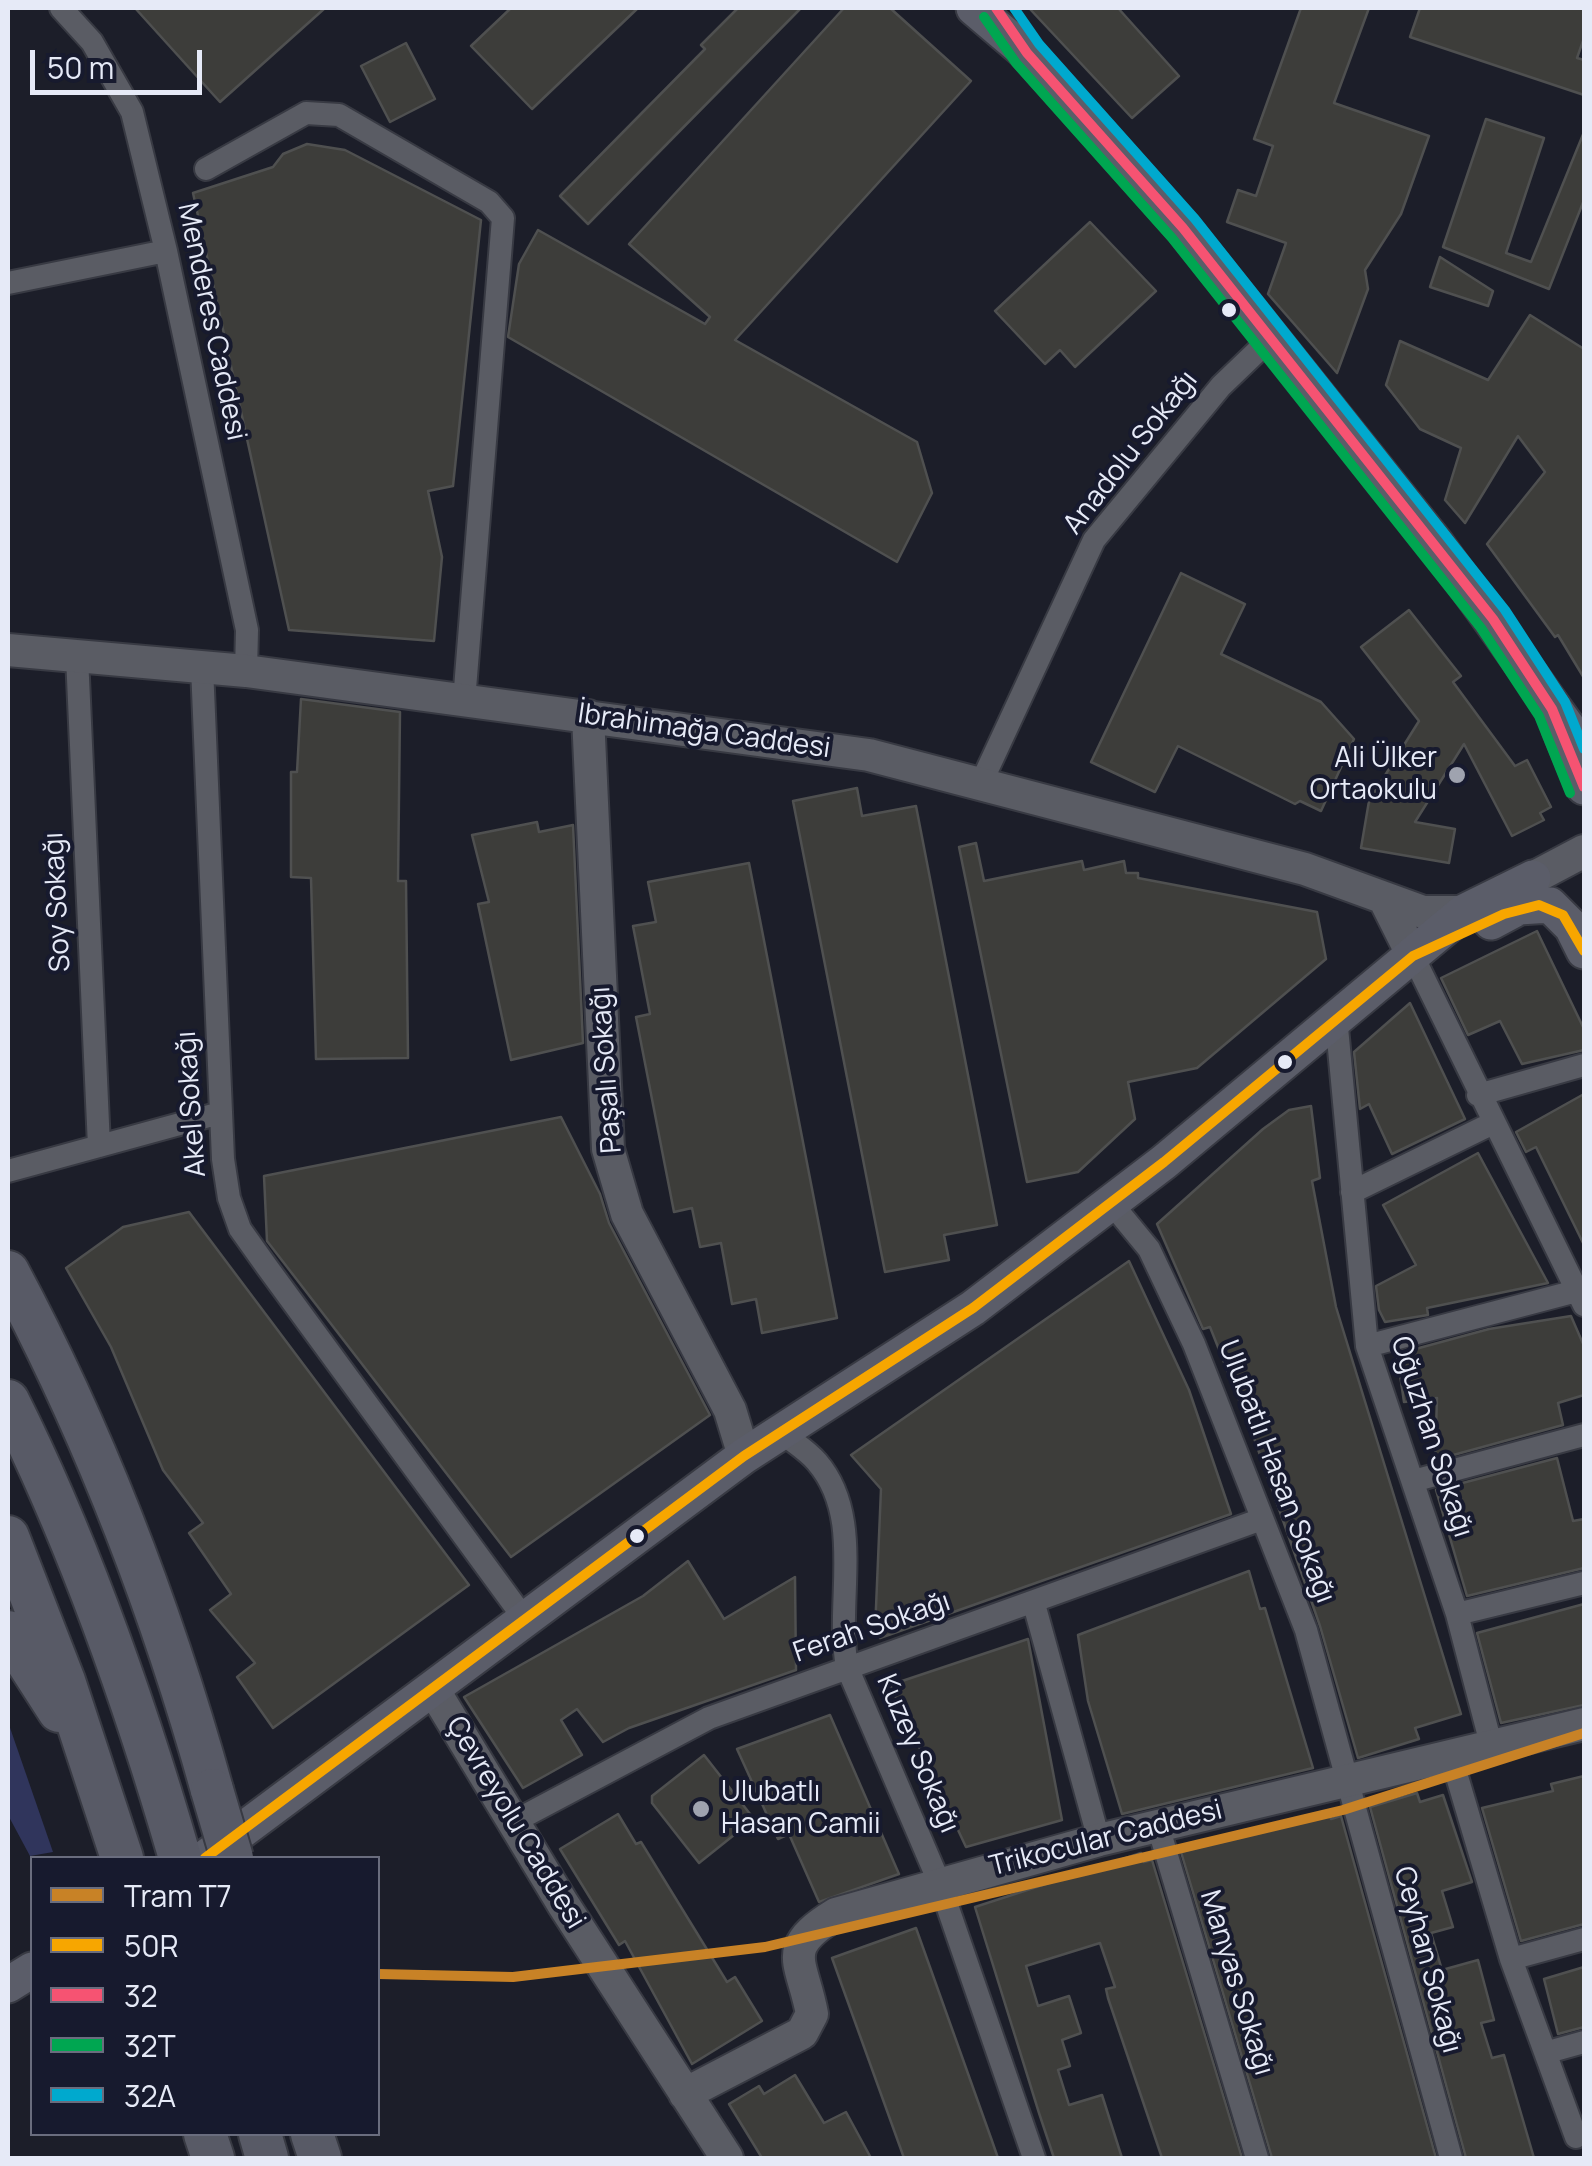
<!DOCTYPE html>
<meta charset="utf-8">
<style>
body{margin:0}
#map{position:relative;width:1592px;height:2166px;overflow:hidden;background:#1c1e29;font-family:Manrope,sans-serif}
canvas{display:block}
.frame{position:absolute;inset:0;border:10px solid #e6eaf7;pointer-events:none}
.legend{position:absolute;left:30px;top:1856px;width:350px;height:280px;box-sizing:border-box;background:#171a2e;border:2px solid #6a6d7e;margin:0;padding:12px 18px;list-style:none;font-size:30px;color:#e6eaf7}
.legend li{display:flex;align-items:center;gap:20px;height:50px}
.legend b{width:50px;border:2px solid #6a6d7e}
.scale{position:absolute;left:30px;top:50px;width:172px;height:45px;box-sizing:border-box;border:5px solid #e6eaf7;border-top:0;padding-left:12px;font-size:30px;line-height:35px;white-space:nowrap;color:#e6eaf7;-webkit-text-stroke:8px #171a2e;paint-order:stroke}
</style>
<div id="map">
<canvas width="1592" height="2166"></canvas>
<div class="frame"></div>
<ul class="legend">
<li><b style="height:12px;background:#c88226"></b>Tram T7</li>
<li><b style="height:12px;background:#f7a600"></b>50R</li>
<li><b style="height:12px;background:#f65372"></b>32</li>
<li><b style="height:12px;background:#00a651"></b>32T</li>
<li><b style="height:12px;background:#00a9ce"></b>32A</li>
</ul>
<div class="scale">50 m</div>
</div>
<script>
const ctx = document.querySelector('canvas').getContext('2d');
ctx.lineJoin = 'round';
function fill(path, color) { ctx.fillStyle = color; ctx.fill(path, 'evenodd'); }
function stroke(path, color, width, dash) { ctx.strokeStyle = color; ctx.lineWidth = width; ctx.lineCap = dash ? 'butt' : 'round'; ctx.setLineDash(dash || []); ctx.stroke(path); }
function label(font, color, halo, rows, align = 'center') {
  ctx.font = font + ' Manrope,sans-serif'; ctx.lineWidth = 8; ctx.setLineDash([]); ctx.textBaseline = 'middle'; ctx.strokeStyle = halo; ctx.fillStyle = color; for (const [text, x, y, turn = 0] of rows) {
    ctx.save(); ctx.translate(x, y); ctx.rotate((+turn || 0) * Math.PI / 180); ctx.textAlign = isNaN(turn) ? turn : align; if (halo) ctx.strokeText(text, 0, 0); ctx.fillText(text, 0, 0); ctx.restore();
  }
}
fill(new Path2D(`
 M8 1722 53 1852 30 1856 8 1815Z`), '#30355c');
const building = new Path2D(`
 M135 8H325L220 102Z
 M511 8H638L532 109 471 46Z
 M738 8H801L588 224 560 196 705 49 701 45Z
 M844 8H890L971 81 735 340 917 442 932 493 897 562 508 337 519 264 538 230 705 324 710 317 629 244Z
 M1029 8H1118L1179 76 1132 118Z
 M1301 8H1369L1334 103 1429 136 1401 214 1365 270 1368 289 1337 373 1268 294 1286 243 1227 222 1238 190 1256 196 1273 146 1254 139Z
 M1420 8H1584V38L1577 58 1584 60V95L1410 37Z
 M406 43 435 99 390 122 361 66Z
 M1486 119 1544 138 1506 253 1531 262 1584 132V200L1549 289 1443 247Z
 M307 144 345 150 481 220 453 486 428 491 442 557 434 641 289 630 193 193 273 167 283 154Z
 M1090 222 1156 291 1075 367 1060 350 1045 364 995 311Z
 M1440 257 1493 291 1488 306 1430 287Z
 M1530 315 1584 349V678L1558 635 1555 637 1487 544 1545 472 1518 436 1465 523 1445 500 1461 448 1420 429 1386 385 1400 341 1488 380Z
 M1181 573 1245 604 1221 654 1321 702 1354 739 1321 811 1300 801 1295 804 1178 746 1155 792 1091 762Z
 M1409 610 1461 676 1453 682 1515 766 1527 760 1551 807 1540 813 1544 820 1512 836 1464 744 1415 822 1455 829 1449 863 1361 848 1369 801 1419 721 1361 647Z
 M301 699 400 712 398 881H406L408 1058 316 1059 311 878 291 877V772H297Z
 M857 788 862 816 916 806 997 1225 944 1235 949 1260 885 1272 793 801Z
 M537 822 539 832 573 825 583 1043 511 1060 478 904 489 902 472 835Z
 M976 843 984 881 1082 861 1084 870 1124 861 1126 873H1138V878L1317 912 1326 959 1197 1068 1128 1082 1135 1119 1078 1172 1027 1182 959 847Z
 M749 863 837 1318 762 1333 756 1299 732 1304 721 1243 700 1247 692 1208 674 1212 636 1017 650 1014 633 926 656 922 648 882Z
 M1537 931 1584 1029V1050L1522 1064 1500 1021 1468 1035 1441 978Z
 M1410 1003 1465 1119 1392 1154 1369 1104 1360 1109 1354 1052Z
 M1584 1094V1245L1536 1147 1526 1152 1516 1132Z
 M1311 1106 1320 1178 1312 1181 1336 1307 1461 1714 1415 1728 1419 1739 1358 1758 1320 1626 1253 1435 1210 1327 1203 1329 1157 1224 1263 1129 1289 1110Z
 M561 1117 600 1194 609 1223 710 1415 511 1557 267 1241 264 1176Z
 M1478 1153 1548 1283 1427 1308 1428 1315 1385 1322 1379 1310 1376 1286 1416 1265 1383 1205Z
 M189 1212 469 1585 273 1728 237 1677 255 1663 210 1610 231 1594 189 1533 203 1523 163 1470 111 1347 66 1268 123 1227Z
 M1129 1261 1189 1390 1231 1514 880 1638 875 1631 881 1489 851 1455Z
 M1571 1316 1584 1346V1395L1558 1403 1563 1425 1435 1460 1437 1398 1404 1402 1397 1354 1489 1329Z
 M1557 1458 1573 1521 1584 1519V1568L1467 1596 1436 1490Z
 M688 1561 724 1619 795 1577 796 1670 629 1728 603 1742 577 1709 561 1720 582 1755 523 1788 464 1697 643 1596Z
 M1249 1571 1260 1609 1265 1608 1313 1768 1122 1814 1088 1701 1078 1635Z
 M1584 1604V1705L1501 1723 1477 1633Z
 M1028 1639 1062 1820 966 1847 890 1685Z
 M830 1715 899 1874 819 1902 789 1834 778 1839 737 1749Z
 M704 1755 754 1819 699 1863 652 1803V1796Z
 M1584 1776V1924L1521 1941 1482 1808 1553 1791 1551 1784Z
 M1417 1793 1420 1802 1443 1795 1472 1882 1442 1891 1453 1927 1431 1933 1442 1970 1478 1960 1494 2020 1481 2023 1492 2058 1504 2055 1534 2158H1466L1370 1807Z
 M1330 1813 1331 1819 1341 1816 1436 2158H1272L1181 1852Z
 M618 1814 636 1844 641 1842 727 1982 735 1977 762 2021 692 2064 625 1941 619 1945 560 1849Z
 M1141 1853 1144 1862 1152 1860 1242 2158H1162L1108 1998 1106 1989 1115 1987 1100 1943 1026 1966 1038 2006 1069 1996 1081 2033 1062 2040 1070 2066 1058 2070 1069 2105 1102 2095 1122 2158H1054L1039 2113 975 1907Z
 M916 1928 991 2138 998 2158H904L832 1958Z
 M1584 1967V2027L1558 2034 1544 1979Z
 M795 2075 824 2123 846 2112 871 2158H762L729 2104 759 2086 764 2094Z`);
fill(building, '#3d3d3a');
stroke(building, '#4f5050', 2.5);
const street = new Path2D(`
 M61 8 92 42 132 112 166 251 247 630 246 671
 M206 169 306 113 339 115 489 202 503 218 464 701
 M8 283 166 251
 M77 656 99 1146
 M202 667 223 1159 229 1198 240 1229 267 1267 526 1621
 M982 781 1094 540 1221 386 1271 338
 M1413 956 1584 1305
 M1336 1017 1367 1346 1457 1614 1492 1748
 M1478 1095 1584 1065
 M8 1171 220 1113
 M1352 1192 1493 1123
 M1112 1204 1149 1249 1194 1344 1306 1630 1451 2158
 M1367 1346 1584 1289
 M781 1432C793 1442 808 1451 817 1462 865 1518 835 1601 847 1667L939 1882 1034 2158
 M1413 1481 1584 1435
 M1034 1604 1099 1840
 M1457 1614 1584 1583
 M1450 1753 1511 1959 1576 2137
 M515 1821 709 1718 1262 1519
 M1158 1826 1257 2158
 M1511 1959 1584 1939
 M1548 2052 1584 2042`);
const secondary = new Path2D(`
 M8 650 246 671 869 755 1305 869 1423 912H1464
 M588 716 608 1149 627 1214 730 1410 744 1456
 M1533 878 1584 851
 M1384 898 1413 956
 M433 1689 563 1904 727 2158
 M685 2094 802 2033 812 2014C802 1960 779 1949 836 1914L1099 1840 1584 1724`);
const primary = new Path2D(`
 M974 8 1027 53 1183 228 1437 545 1584 750
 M1560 729 1584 787
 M1491 922 1519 907 1550 905 1572 927 1584 951
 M205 1858 744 1456 973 1308 1164 1162 1464 912 1533 878
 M8 1985 32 1970`);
const highway = new Path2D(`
 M8 1272C96 1437 162 1611 212 1790
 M8 1401C80 1545 135 1703 180 1858
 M8 1537 64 1681 122 1858
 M8 1632 59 1711
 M205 2134 213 2158
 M260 2134 267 2158
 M312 2134 320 2158`);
stroke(street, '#383a43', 26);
stroke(secondary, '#383a43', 36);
stroke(primary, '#383a43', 39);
stroke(highway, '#383a43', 46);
stroke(street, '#5a5c64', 22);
stroke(secondary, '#5a5c64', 32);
stroke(primary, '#5b5d69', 35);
stroke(highway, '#585a66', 42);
const highwayBridge = new Path2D(`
 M212 1790 232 1858`);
stroke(highwayBridge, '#383a43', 46, []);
stroke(highwayBridge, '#585a66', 42);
stroke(new Path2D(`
 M205 1858 744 1456 973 1308 1164 1162 1413 956 1504 914 1539 905 1563 915 1584 951`), '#f7a600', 10);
stroke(new Path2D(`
 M996 8 1027 53 1183 228 1493 619 1552 709 1584 787`), '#f65372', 10);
stroke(new Path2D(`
 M984 17 1016 63 1172 238 1481 628 1539 716 1570 793`), '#00a651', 10);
stroke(new Path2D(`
 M1014 8 1039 44 1195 219 1505 610 1565 702 1584 749`), '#00a9ce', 10);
stroke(new Path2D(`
 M378 1974 513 1977 765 1947 1343 1810 1584 1733`), '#c88226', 10);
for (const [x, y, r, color] of [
 [1229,310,9,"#e6eaf7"],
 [1457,775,10,"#9fa3af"],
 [1285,1062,9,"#e6eaf7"],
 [637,1536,9,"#e6eaf7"],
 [701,1809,10,"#9fa3af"]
]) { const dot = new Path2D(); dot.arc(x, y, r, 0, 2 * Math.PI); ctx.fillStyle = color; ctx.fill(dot); stroke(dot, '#171a2e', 4); }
label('28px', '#e6eaf7', '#171a2e', [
 ["Menderes Caddesi",211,322,78],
 ["Anadolu Sokağı",1131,453,-52],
 ["İbrahimağa Caddesi",704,732,8],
 ["Soy Sokağı",58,902,-93],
 ["Paşalı Sokağı",607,1070,-94],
 ["Akel Sokağı",192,1104,-94],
 ["Oğuzhan Sokağı",1431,1437,72],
 ["Ulubatlı Hasan Sokağı",1276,1472,69],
 ["Ferah Sokağı",872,1628,-19],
 ["Kuzey Sokağı",917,1754,67],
 ["Çevreyolu Caddesi",515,1823,59],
 ["Trikocular Caddesi",1106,1839,-14],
 ["Ceyhan Sokağı",1427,1960,75],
 ["Manyas Sokağı",1236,1983,73]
]);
label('28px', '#e6eaf7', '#171a2e', [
 ["Ali Ülker",1437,759],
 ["Ortaokulu",1437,791],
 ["Ulubatlı",721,1793,"left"],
 ["Hasan Camii",721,1825,"left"]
], 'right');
</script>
